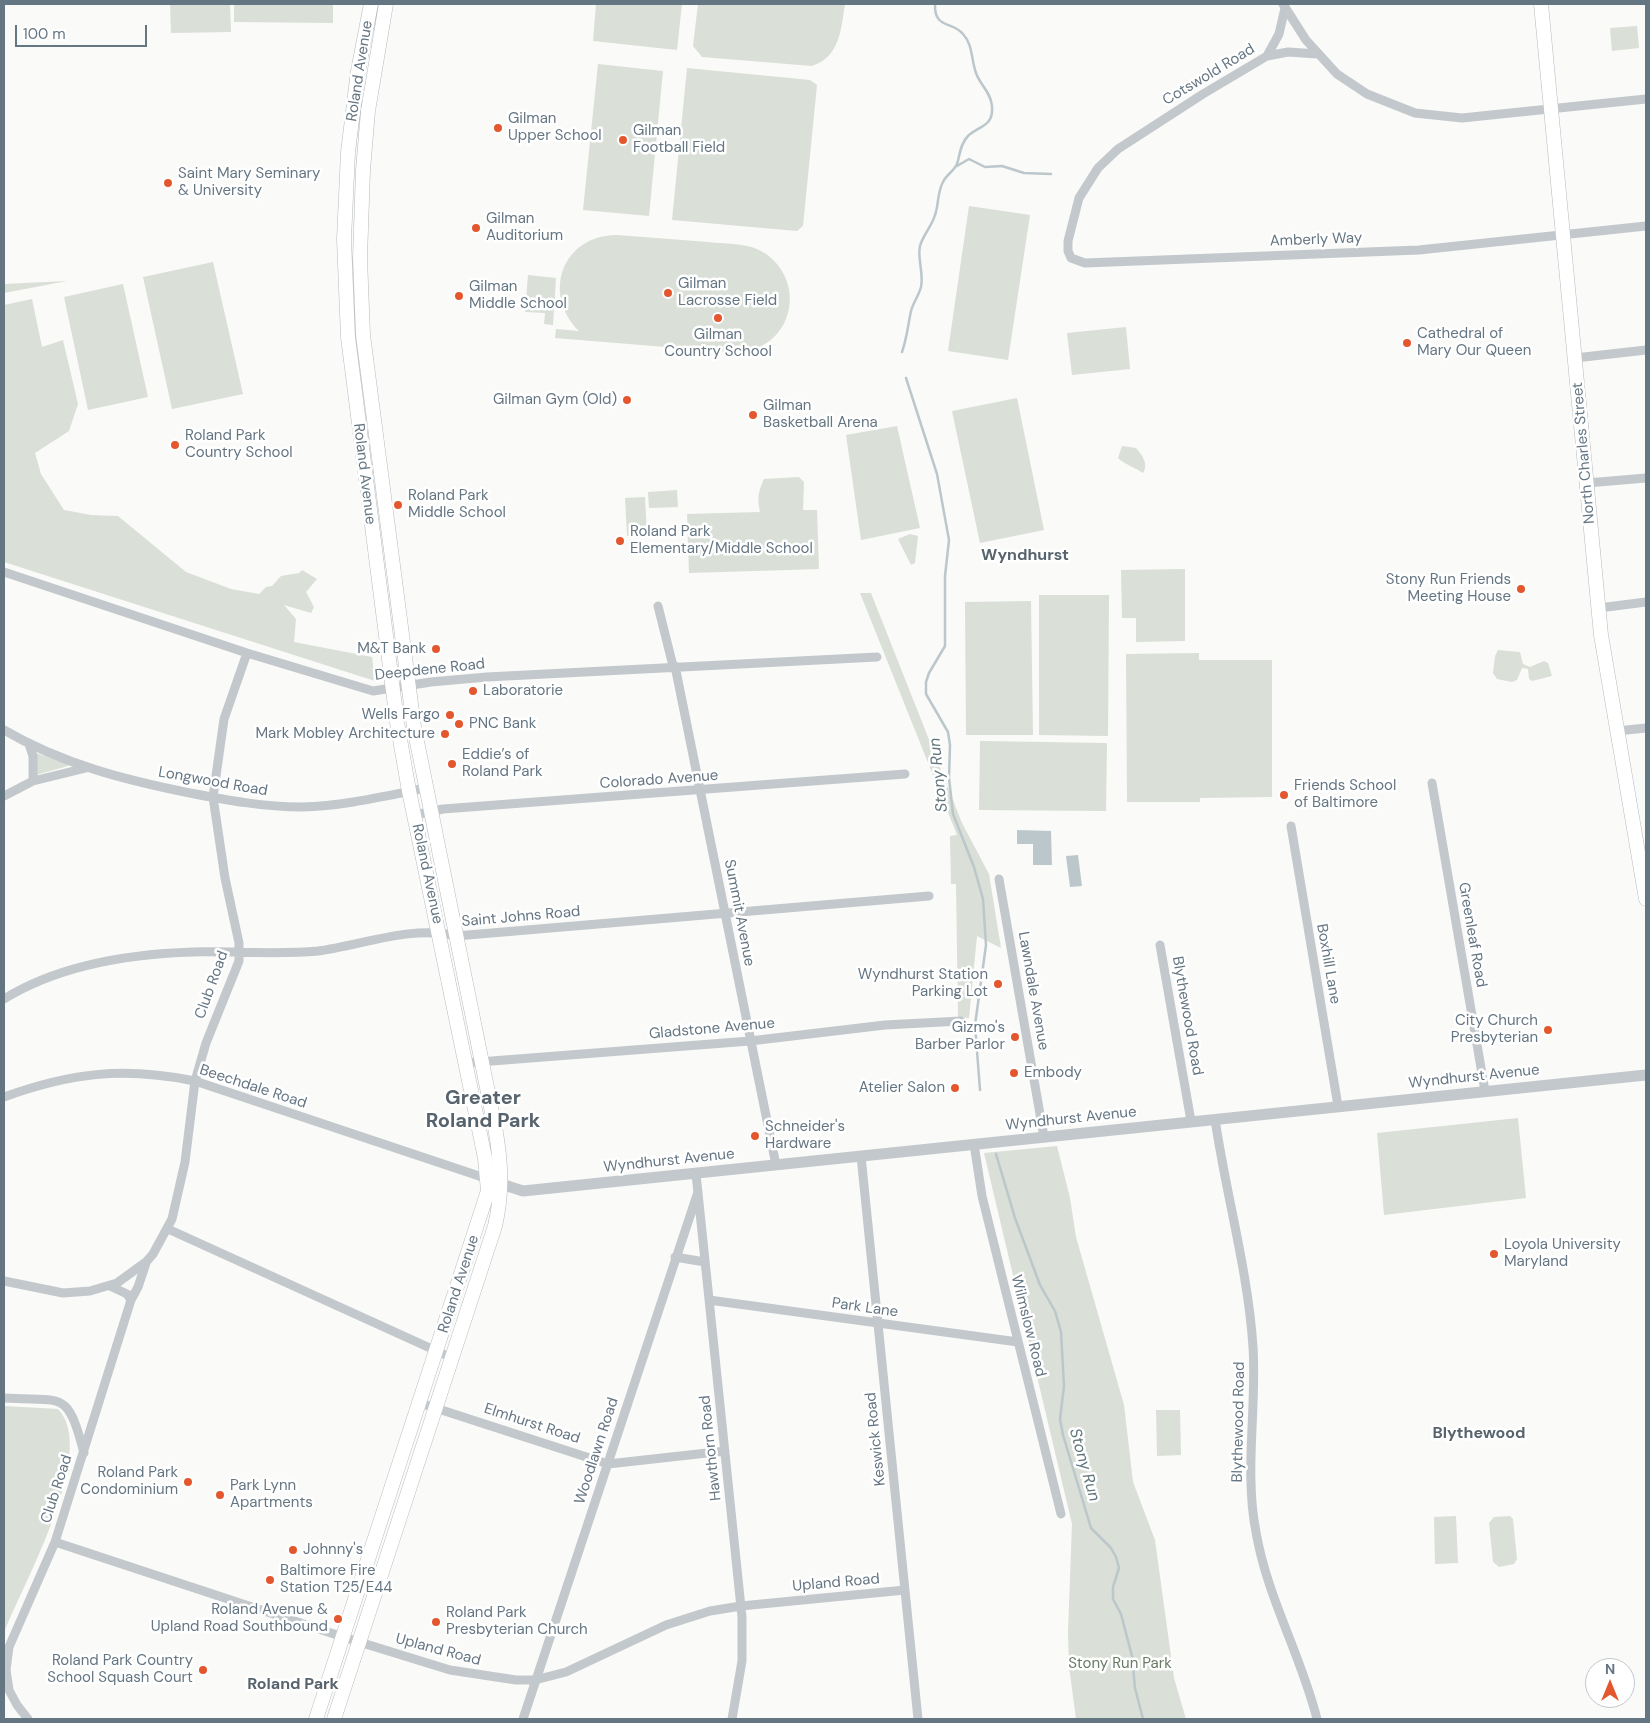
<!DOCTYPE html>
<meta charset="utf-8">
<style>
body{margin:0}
#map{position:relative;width:1650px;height:1723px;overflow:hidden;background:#fafaf8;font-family:"DM Sans",sans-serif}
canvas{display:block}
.frame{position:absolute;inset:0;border:5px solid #657683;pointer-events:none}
.north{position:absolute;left:1585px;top:1658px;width:50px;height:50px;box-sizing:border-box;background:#fff;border:1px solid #c1c8cd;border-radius:50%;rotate:0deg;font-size:14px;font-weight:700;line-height:20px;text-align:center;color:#657683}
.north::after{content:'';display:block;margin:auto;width:18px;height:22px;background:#e4572e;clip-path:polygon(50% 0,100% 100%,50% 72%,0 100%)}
.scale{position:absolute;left:15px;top:25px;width:132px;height:22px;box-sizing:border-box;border:2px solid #657683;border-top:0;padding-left:6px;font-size:15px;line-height:18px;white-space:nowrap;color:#657683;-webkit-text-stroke:4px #fff;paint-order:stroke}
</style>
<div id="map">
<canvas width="1650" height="1723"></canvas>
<div class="frame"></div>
<div class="north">N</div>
<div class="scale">100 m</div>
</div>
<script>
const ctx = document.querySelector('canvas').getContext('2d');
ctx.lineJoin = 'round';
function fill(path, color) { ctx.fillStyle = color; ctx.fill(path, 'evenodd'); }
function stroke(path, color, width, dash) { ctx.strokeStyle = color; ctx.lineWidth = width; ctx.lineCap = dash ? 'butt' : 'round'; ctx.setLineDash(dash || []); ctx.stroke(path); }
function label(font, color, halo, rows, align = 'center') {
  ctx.font = font + ' "DM Sans",sans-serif'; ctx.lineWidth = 5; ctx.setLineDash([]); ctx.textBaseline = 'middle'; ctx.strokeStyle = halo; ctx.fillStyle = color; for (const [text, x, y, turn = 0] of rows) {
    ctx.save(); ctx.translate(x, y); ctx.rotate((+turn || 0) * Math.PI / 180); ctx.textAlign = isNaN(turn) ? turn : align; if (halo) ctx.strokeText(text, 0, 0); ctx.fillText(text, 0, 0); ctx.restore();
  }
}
fill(new Path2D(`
 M170 4H230L231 32 171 33Z
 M234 4H333V23L234 22Z
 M596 4H682L677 50 593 41Z
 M698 4H845C841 29 840 57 812 66L702 57 693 46Z
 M1637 26 1639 48 1612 51 1610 28Z
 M598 64 663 71 649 216 583 210Z
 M687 68 810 80 817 85 803 226 797 231 672 220Z
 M969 206 1030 215 1008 360 948 351Z
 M617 235C648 237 678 240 708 242 724 244 743 243 757 249 784 261 797 292 786 319 778 339 760 350 739 353L555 338 556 329 579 331C541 293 563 235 617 235Z
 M213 262 243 394 172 409 143 277Z
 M528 275 556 278 553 325 544 324 545 313 525 312Z
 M67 281 4 293V284Z
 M123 284 148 397 88 410 64 297Z
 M32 299 42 347 63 340 78 404 69 431 35 453 41 474 64 510 91 515 118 516 186 572 231 589 259 594 266 587 272 586 281 576 299 573 302 570 317 579 306 592 314 607 311 613 284 605 296 619 294 642 372 657 375 681 4 562V305Z
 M1126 327 1130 369 1072 375 1067 333Z
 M1017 398 1044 530 980 543 952 411Z
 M897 426 920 528 861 540 846 435Z
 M1122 446 1136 448C1142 455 1149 464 1143 473 1134 467 1126 465 1118 458Z
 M799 477 804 482 803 510H817L819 569 689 573 687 514 760 512C757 499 758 492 764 479Z
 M677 490 678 507 649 508 648 492Z
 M645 497 647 535 627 536 625 498Z
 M910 534 918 536 915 563 911 565 898 539Z
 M1185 569V641L1136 642V618H1122L1121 570Z
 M860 593H871L962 823 989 874 1001 948 977 936 969 1018 958 1017 956 884H951L950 836 957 835Z
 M1039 595H1109L1108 736 1039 735Z
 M1031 601 1033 735H966L965 602Z
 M1498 650 1520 652 1523 664 1530 667 1544 661 1548 663 1552 676 1532 681 1529 679 1528 669 1522 668 1517 680 1512 682 1497 679 1493 673 1495 656Z
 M1199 653V660H1272V797L1200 798V802H1127L1126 654Z
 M980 741 1107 743 1106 811 979 810Z
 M36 753 67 764 68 766 36 775Z
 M1518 1118 1526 1198 1384 1215 1377 1133Z
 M1057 1146 1070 1198 1076 1237 1124 1405 1133 1482 1155 1540 1174 1678 1186 1719H1076L1069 1666 1068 1632 1072 1524 984 1153Z
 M4 1406 58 1409C99 1452 22 1585 4 1633Z
 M1156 1410H1180L1181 1455 1157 1456Z
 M1456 1516 1458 1563 1435 1564 1434 1517Z
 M1510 1516 1513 1519 1517 1559 1514 1564 1499 1567 1493 1562 1489 1523 1494 1517Z`), '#dadfd7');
fill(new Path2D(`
 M1017 830 1051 831 1052 865H1033V844H1017Z
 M1078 855 1082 886 1070 887 1066 856Z`), '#bbc7cb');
stroke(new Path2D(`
 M957 166 969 159 985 167 1002 166 1024 173 1051 174
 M902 352C907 338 908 325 911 311 913 303 919 295 921 287 924 272 917 259 920 246 923 235 932 226 935 215 939 204 937 193 943 182 946 175 954 171 957 164 960 155 960 144 968 136 978 126 994 127 992 106 991 92 980 85 976 73 971 59 973 45 963 34 952 21 934 29 935 4
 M906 378 937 474 949 540 945 576V646L929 673 926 682V694L948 732 950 745 949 778 953 814 974 867 983 899 986 945 975 1025 980 1090
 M996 1154 1015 1218 1040 1285 1055 1311 1061 1332 1064 1386 1060 1419 1063 1435 1091 1528 1111 1548 1116 1557 1119 1568 1113 1587V1599L1121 1614 1132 1656 1135 1688 1143 1719`), '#bbc7cb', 2.5);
const primary = new Path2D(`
 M1541 4 1601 635 1646 899
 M316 1719 488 1191 485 1158 409 791 397 722 348 337 344 239 348 152 358 71 371 4
 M334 1719 495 1226C503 1192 501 1161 495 1127L414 727 363 335 360 258 363 170 368 111 386 4`);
stroke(primary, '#b5babe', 15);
stroke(new Path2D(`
 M1283 4 1306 40 1337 74 1367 94 1415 113 1462 118 1646 99
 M1317 54 1288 52 1267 56 1203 94 1118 149 1098 168 1079 198 1068 241V251L1071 258 1085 263 1419 250 1646 226
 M1267 56 1279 34 1285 8
 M1575 358 1646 350
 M1587 483 1646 478
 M4 572 247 653 373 691 431 682 487 677 877 657
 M658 606 673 666
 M1599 608 1646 602
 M675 666 776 1165
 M4 730C62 764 125 780 190 793 226 800 264 807 302 807 344 806 385 796 426 788
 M1617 731 1646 728
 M29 744 33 756V781
 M1432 783 1485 1091
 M4 796 33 781 86 768
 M415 815 443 809 905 774
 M1291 826 1338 1106
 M999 879 1044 1137
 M1160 945 1191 1121
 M4 999C59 965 129 954 193 952 234 951 277 955 318 951 363 945 411 925 456 936L929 896
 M466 1063 750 1041 885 1025 961 1021
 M4 1097C73 1072 124 1067 195 1081L488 1179
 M1215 1119C1226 1195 1248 1270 1253 1347 1257 1408 1244 1471 1256 1532 1267 1597 1301 1655 1317 1719
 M974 1144 982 1196 1061 1514
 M861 1156 918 1719
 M696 1174 742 1617V1661L732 1719
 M168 1229 452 1358
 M675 1257 705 1262
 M4 1281 63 1293 90 1291 117 1283 146 1262 153 1254 172 1219 185 1162 195 1081 206 1043 239 961V943L225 878 213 797 224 719 247 653
 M110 1286 127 1294 131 1300
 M709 1300 1018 1342
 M4 1398C63 1402 67 1388 84 1453
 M420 1403 608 1464 725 1451
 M55 1542 343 1637 450 1670 516 1680H535L566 1672 666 1625 710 1611 741 1606 905 1590
 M28 1719 17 1705 9 1690 6 1670 9 1647 55 1542 131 1300 138 1287 146 1263
 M523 1719 698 1192`), '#c3c8cc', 9);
stroke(new Path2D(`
 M492 1181 523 1191 1646 1075`), '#c3c8cc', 11);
stroke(primary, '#fff', 14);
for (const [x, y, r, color] of [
 [498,128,5,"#e4572e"],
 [623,140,5,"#e4572e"],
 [168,183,5,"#e4572e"],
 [476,228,5,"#e4572e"],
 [668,293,5,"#e4572e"],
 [459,296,5,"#e4572e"],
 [718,318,5,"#e4572e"],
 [1407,343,5,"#e4572e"],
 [627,400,5,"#e4572e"],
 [753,415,5,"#e4572e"],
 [175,445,5,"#e4572e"],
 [398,505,5,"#e4572e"],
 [620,541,5,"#e4572e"],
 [1521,589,5,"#e4572e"],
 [436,649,5,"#e4572e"],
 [473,691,5,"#e4572e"],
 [450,715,5,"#e4572e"],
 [459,724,5,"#e4572e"],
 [445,734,5,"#e4572e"],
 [452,764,5,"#e4572e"],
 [1284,795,5,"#e4572e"],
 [998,984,5,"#e4572e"],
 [1548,1030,5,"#e4572e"],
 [1015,1037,5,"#e4572e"],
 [1014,1073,5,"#e4572e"],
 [955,1088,5,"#e4572e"],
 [755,1136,5,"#e4572e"],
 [1494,1254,5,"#e4572e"],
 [188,1482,5,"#e4572e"],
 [220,1495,5,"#e4572e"],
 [293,1550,5,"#e4572e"],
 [270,1580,5,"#e4572e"],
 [338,1619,5,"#e4572e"],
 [436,1622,5,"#e4572e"],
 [203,1670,5,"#e4572e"]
]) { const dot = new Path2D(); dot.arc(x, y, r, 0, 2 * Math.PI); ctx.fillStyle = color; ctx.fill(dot); stroke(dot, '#fff', 2); }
label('15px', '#657683', '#fff', [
 ["Roland Avenue",360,71,-81],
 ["Cotswold Road",1209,75,-31],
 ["Amberly Way",1316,240,-2],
 ["North Charles Street",1584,453,-95],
 ["Roland Avenue",364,474,83],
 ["Deepdene Road",430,670,-6],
 ["Colorado Avenue",659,780,-4],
 ["Longwood Road",213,782,10],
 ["Roland Avenue",427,874,78],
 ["Summit Avenue",739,913,79],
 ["Saint Johns Road",521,917,-5],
 ["Greenleaf Road",1472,935,80],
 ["Boxhill Lane",1328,964,80],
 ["Club Road",212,985,-70],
 ["Lawndale Avenue",1033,991,80],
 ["Blythewood Road",1187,1016,80],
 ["Gladstone Avenue",712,1029,-5],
 ["Wyndhurst Avenue",1474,1077,-6],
 ["Beechdale Road",253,1087,18],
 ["Wyndhurst Avenue",1071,1119,-6],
 ["Wyndhurst Avenue",669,1161,-6],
 ["Roland Avenue",459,1284,-72],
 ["Park Lane",865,1308,8],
 ["Wilmslow Road",1028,1326,76],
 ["Blythewood Road",1239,1422,-89],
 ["Elmhurst Road",532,1424,18],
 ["Keswick Road",876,1439,-96],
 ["Hawthorn Road",711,1448,-96],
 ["Woodlawn Road",597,1451,-72],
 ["Club Road",57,1489,-72],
 ["Upland Road",836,1583,-5],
 ["Upland Road",438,1650,15]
]);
label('15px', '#657683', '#fff', [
 ["Gilman",508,119],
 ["Upper School",508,136],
 ["Gilman",633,131],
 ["Football Field",633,148],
 ["Saint Mary Seminary",178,174],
 ["& University",178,191],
 ["Gilman",486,219],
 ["Auditorium",486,236],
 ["Gilman",678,284],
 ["Lacrosse Field",678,301],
 ["Gilman",469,287],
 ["Middle School",469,304],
 ["Cathedral of",1417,334],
 ["Mary Our Queen",1417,351],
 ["Gilman",718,335,"center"],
 ["Country School",718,352,"center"],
 ["Gilman Gym (Old)",617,400,"right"],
 ["Gilman",763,406],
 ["Basketball Arena",763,423],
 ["Roland Park",185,436],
 ["Country School",185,453],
 ["Roland Park",408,496],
 ["Middle School",408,513],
 ["Roland Park",630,532],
 ["Elementary/Middle School",630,549],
 ["Stony Run Friends",1511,580,"right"],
 ["Meeting House",1511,597,"right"],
 ["M&T Bank",426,649,"right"],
 ["Laboratorie",483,691],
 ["Wells Fargo",440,715,"right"],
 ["PNC Bank",469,724],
 ["Mark Mobley Architecture",435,734,"right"],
 ["Eddie’s of",462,755],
 ["Roland Park",462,772],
 ["Friends School",1294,786],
 ["of Baltimore",1294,803],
 ["Wyndhurst Station",988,975,"right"],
 ["Parking Lot",988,992,"right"],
 ["City Church",1538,1021,"right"],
 ["Presbyterian",1538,1038,"right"],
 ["Gizmo's",1005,1028,"right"],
 ["Barber Parlor",1005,1045,"right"],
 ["Embody",1024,1073],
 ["Atelier Salon",945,1088,"right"],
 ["Schneider's",765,1127],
 ["Hardware",765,1144],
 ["Loyola University",1504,1245],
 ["Maryland",1504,1262],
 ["Roland Park",178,1473,"right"],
 ["Condominium",178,1490,"right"],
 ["Park Lynn",230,1486],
 ["Apartments",230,1503],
 ["Johnny's",303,1550],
 ["Baltimore Fire",280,1571],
 ["Station T25/E44",280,1588],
 ["Roland Avenue &",328,1610,"right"],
 ["Upland Road Southbound",328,1627,"right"],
 ["Roland Park",446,1613],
 ["Presbyterian Church",446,1630],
 ["Roland Park Country",193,1661,"right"],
 ["School Squash Court",193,1678,"right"]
], 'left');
label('15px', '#687a64', '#fff', [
 ["Stony Run Park",1120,1664]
]);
label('bold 16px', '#57646e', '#fff', [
 ["Wyndhurst",1025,556],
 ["Blythewood",1479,1434],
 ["Roland Park",293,1685]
]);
label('italic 16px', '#60757c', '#fff', [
 ["Stony Run",939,775,-96],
 ["Stony Run",1084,1465,74]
]);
label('bold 20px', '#57646e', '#fff', [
 ["Greater",483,1099],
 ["Roland Park",483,1122]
]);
</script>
